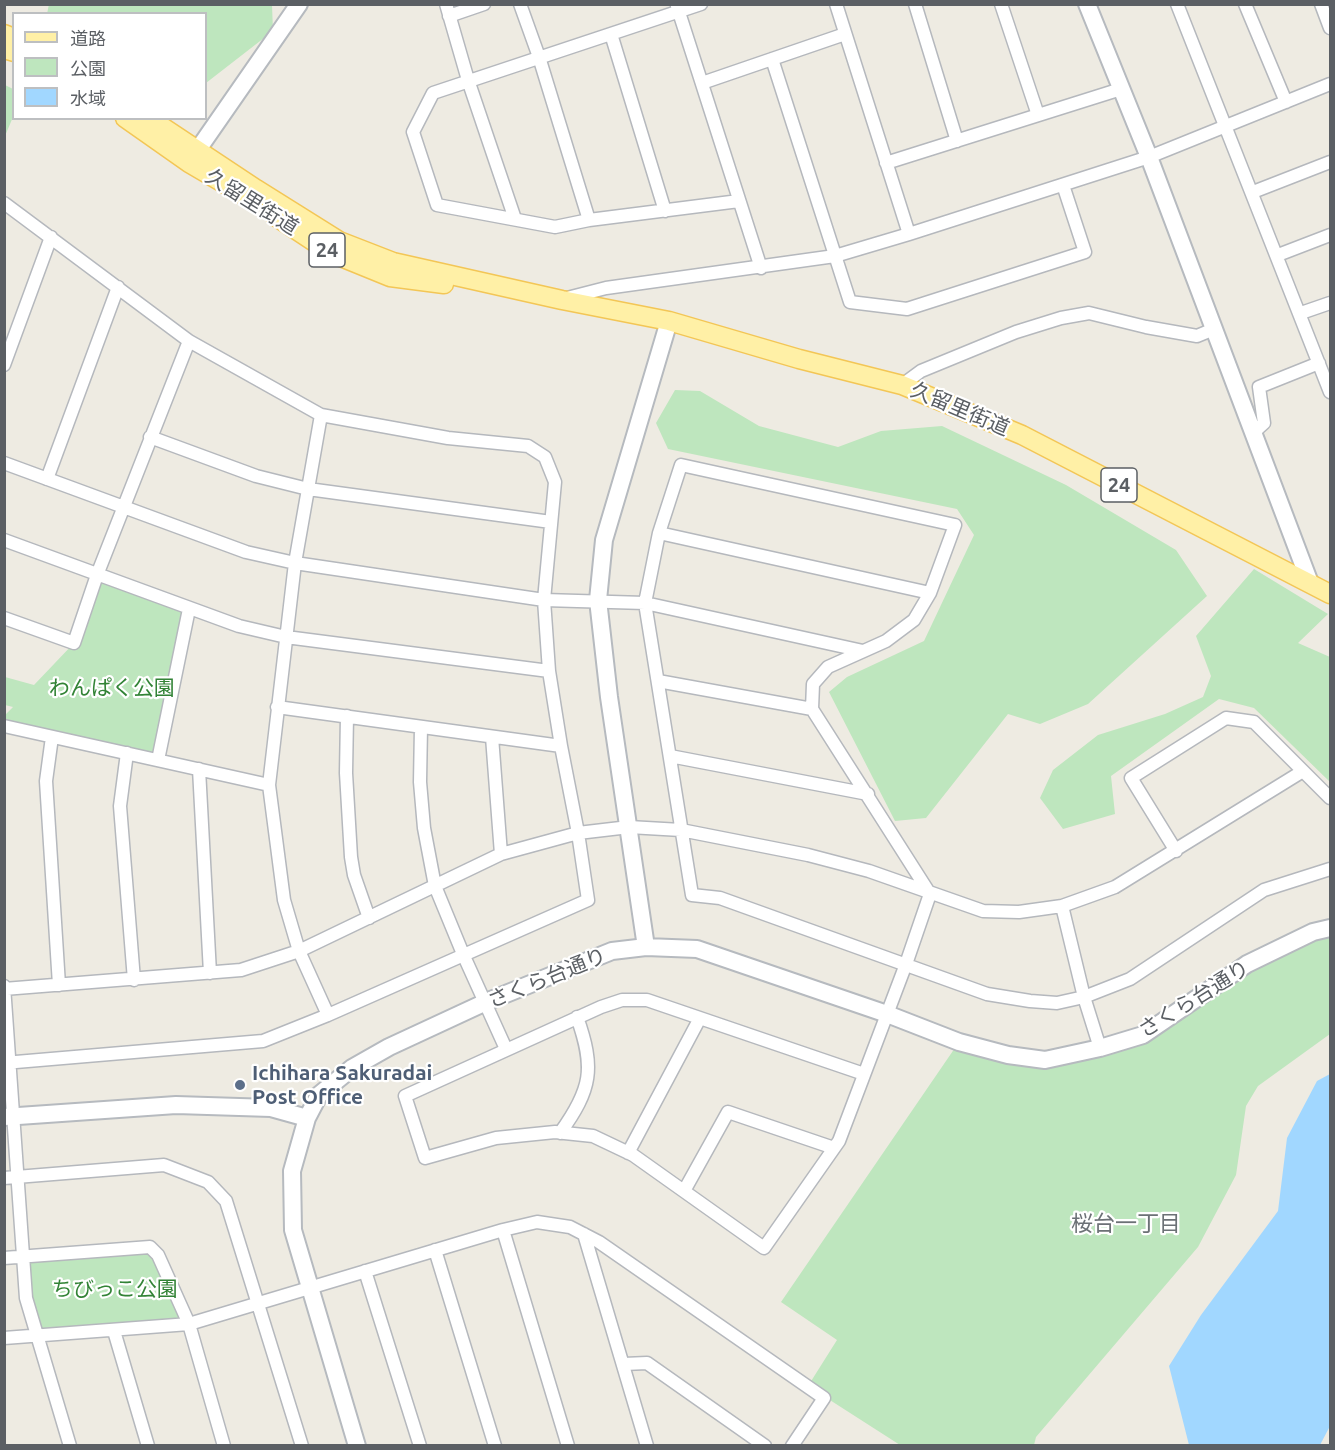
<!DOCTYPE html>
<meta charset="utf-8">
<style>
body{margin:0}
#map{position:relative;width:1335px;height:1450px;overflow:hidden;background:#eeebe2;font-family:Ubuntu,"Noto Sans JP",sans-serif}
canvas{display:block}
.frame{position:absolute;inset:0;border:6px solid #5b5f64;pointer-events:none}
.legend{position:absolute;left:12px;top:12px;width:195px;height:108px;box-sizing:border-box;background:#fff;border:2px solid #bdbfc1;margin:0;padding:8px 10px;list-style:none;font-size:18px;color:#5b5f64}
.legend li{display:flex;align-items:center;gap:12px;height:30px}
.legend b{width:30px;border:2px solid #bdbfc1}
</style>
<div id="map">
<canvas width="1335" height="1450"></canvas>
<div class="frame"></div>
<ul class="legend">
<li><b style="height:8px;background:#fff0a6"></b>道路</li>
<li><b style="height:16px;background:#bee6be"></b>公園</li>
<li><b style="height:16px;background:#a1d7ff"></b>水域</li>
</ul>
</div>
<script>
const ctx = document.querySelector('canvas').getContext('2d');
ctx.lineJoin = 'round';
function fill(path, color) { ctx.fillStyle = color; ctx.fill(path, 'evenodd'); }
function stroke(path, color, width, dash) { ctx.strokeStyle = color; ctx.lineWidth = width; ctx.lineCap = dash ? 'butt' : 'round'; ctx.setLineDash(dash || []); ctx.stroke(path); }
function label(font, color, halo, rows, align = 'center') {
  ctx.font = font + ' Ubuntu,"Noto Sans JP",sans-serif'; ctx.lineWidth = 4.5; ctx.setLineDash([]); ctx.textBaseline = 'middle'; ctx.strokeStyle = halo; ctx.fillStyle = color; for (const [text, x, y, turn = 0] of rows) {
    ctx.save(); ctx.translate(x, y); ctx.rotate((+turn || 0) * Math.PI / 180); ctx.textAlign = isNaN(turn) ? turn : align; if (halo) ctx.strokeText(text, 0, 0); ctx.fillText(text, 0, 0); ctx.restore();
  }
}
fill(new Path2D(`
 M49 4 272 5 273 31 206 83V14H47Z
 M5 85 13 89V117L5 136Z
 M675 390 700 391 759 426 838 447 881 431 942 426 1066 485 1176 550 1207 596 1088 704 1040 724 1008 714 926 818 895 821 829 692 847 677 924 641 974 535 957 509 668 449 656 423Z
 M1254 569 1328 614 1298 643 1330 657V782L1254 708 1219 699 1111 776 1115 814 1063 829 1040 798 1053 770 1098 735 1165 714 1203 697 1211 676 1196 636Z
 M97 575 189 609 158 760 5 726 4 716 13 707 5 705V677L34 685 74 643Z
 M1330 928V1034L1258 1086 1246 1106 1236 1175 1198 1247 1036 1437 1034 1445H900L808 1386 837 1340 781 1302 959 1042 1008 1055 1100 1048Z
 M150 1247 189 1324 37 1334 22 1257Z`), '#bee6be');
fill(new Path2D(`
 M1330 1074V1426L1320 1445H1189L1169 1366 1201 1315 1278 1211 1287 1138 1317 1081Z`), '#a1d7ff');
const street = new Path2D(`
 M446 4 468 80 515 219
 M520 4 539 57 589 220
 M701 4 433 93 413 132 437 205 555 227 589 220 739 201
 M836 4 909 234
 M915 4 957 141
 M1001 4 1038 115
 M1177 4 1330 392
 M1245 4 1286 102
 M1321 4 1330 28
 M677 6 761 268
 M449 16 484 4
 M611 34 665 211
 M772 59 850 302 907 309 1085 252 1063 185
 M702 83 845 34
 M886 163 1121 89
 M1253 192 1330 162
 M4 203 189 341 321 415 448 438 528 446 545 457 555 482 544 600 549 671 561 746
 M1278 255 1330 235
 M567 298 606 288 835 256 909 234 1149 157 1330 84
 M1301 313 1330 303
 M4 365 51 237
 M902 385 921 371 1016 332 1061 318 1089 313 1146 327 1197 336 1214 329
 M321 415 295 563 269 785 284 900 299 951 328 1015
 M1253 433 1264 423 1259 387 1319 363
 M150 437 256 476 308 489 551 522
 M4 463 246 552 295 563 544 600 645 603 863 651
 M47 479 118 287
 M659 533 930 593
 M4 540 239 626 286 637 549 671
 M4 618 74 643 97 575 189 341
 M658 681 812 709
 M347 716 346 773 351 857 354 875 369 918
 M4 726 269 785
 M421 727 420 782 424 828 435 886 463 954 506 1049
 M52 737 46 781 59 985
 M492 737 501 854
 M127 753 120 806 134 980
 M670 756 868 794
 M158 760 189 609
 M199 769 210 973
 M1176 851 1131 778 1226 718 1254 722 1330 798
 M1062 906 1084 997 1100 1048
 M4 986 26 1298 70 1446
 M4 989 241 970 299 951 501 854 578 833 629 827 681 830 808 855 869 871 983 911 1019 912 1062 906 1115 887 1303 771
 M4 1063 263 1041 328 1015 588 900 578 833 561 746 277 707
 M864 1074 647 1000H622L601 1007 405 1096 425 1158 496 1138 555 1132 593 1136 633 1155 764 1248 839 1141 906 964 930 894 812 709 813 684 828 667 886 641 914 620 930 593 955 525 681 465 659 533 645 603 692 895 720 898 987 994 1030 1001 1057 1003 1084 997 1130 979 1264 890 1330 869
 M560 1133C592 1089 595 1068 577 1017
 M628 1153 700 1018
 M4 1178 164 1165 208 1182 226 1201 302 1446
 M684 1191 728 1112 834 1148
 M503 1230 568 1446
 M584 1234 647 1446
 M435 1250 495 1446
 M4 1258 150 1247 158 1255 189 1324 224 1446
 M365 1271 420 1446
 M114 1331 148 1446
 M4 1338 189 1324 503 1230 537 1222 570 1227 599 1242 824 1398 792 1446
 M624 1364 647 1363 765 1446`);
const secondary = new Path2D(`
 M1087 4 1149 157 1310 583
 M190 161 299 4
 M646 947 609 697 598 600 604 540 669 321
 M4 1117 176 1105 271 1108 307 1118
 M357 1446 293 1230 292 1171 307 1118 319 1095 352 1068 389 1047 486 1002 612 951 646 947 697 949 887 1014 959 1042 1008 1055 1045 1060 1100 1048 1143 1035 1247 964 1313 932 1330 928`);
const primary = new Path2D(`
 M4 34 14 38
 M4 49 14 52
 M125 118 189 163 242 194
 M149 118 256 189 339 241 393 262 562 300 669 321 799 359 902 385 1022 435 1330 594
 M275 216 331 253 390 277 444 284`);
stroke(street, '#b5b8bd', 15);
stroke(secondary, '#b6babf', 20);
stroke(primary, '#f3c656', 21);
stroke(street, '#fff', 12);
stroke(secondary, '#fff', 16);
stroke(primary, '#fff0a6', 18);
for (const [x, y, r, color] of [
 [240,1085,6,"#5c6f8a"]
]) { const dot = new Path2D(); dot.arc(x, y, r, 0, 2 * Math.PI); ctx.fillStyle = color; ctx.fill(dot); stroke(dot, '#fff', 2); }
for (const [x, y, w] of [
 [327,250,36],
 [1119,485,36]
]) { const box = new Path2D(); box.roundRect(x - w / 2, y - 17, w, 34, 4.5); ctx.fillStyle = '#fff'; ctx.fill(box); stroke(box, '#5b5f64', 1.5); }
label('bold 20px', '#5b5f64', null, [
 ["24",327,250],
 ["24",1119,485]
]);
label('21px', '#5b5f64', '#fff', [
 ["久留里街道",252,202,32],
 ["久留里街道",960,409,23],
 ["さくら台通り",547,978,-22],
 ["さくら台通り",1194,999,-32]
]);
label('21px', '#328336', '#fff', [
 ["わんぱく公園",112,688],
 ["ちびっこ公園",115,1289]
]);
label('bold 21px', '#4e5e75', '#fff', [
 ["Ichihara Sakuradai",252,1073],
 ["Post Office",252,1097]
], 'left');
label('22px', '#6c7176', '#fff', [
 ["桜台一丁目",1126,1224]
]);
</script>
